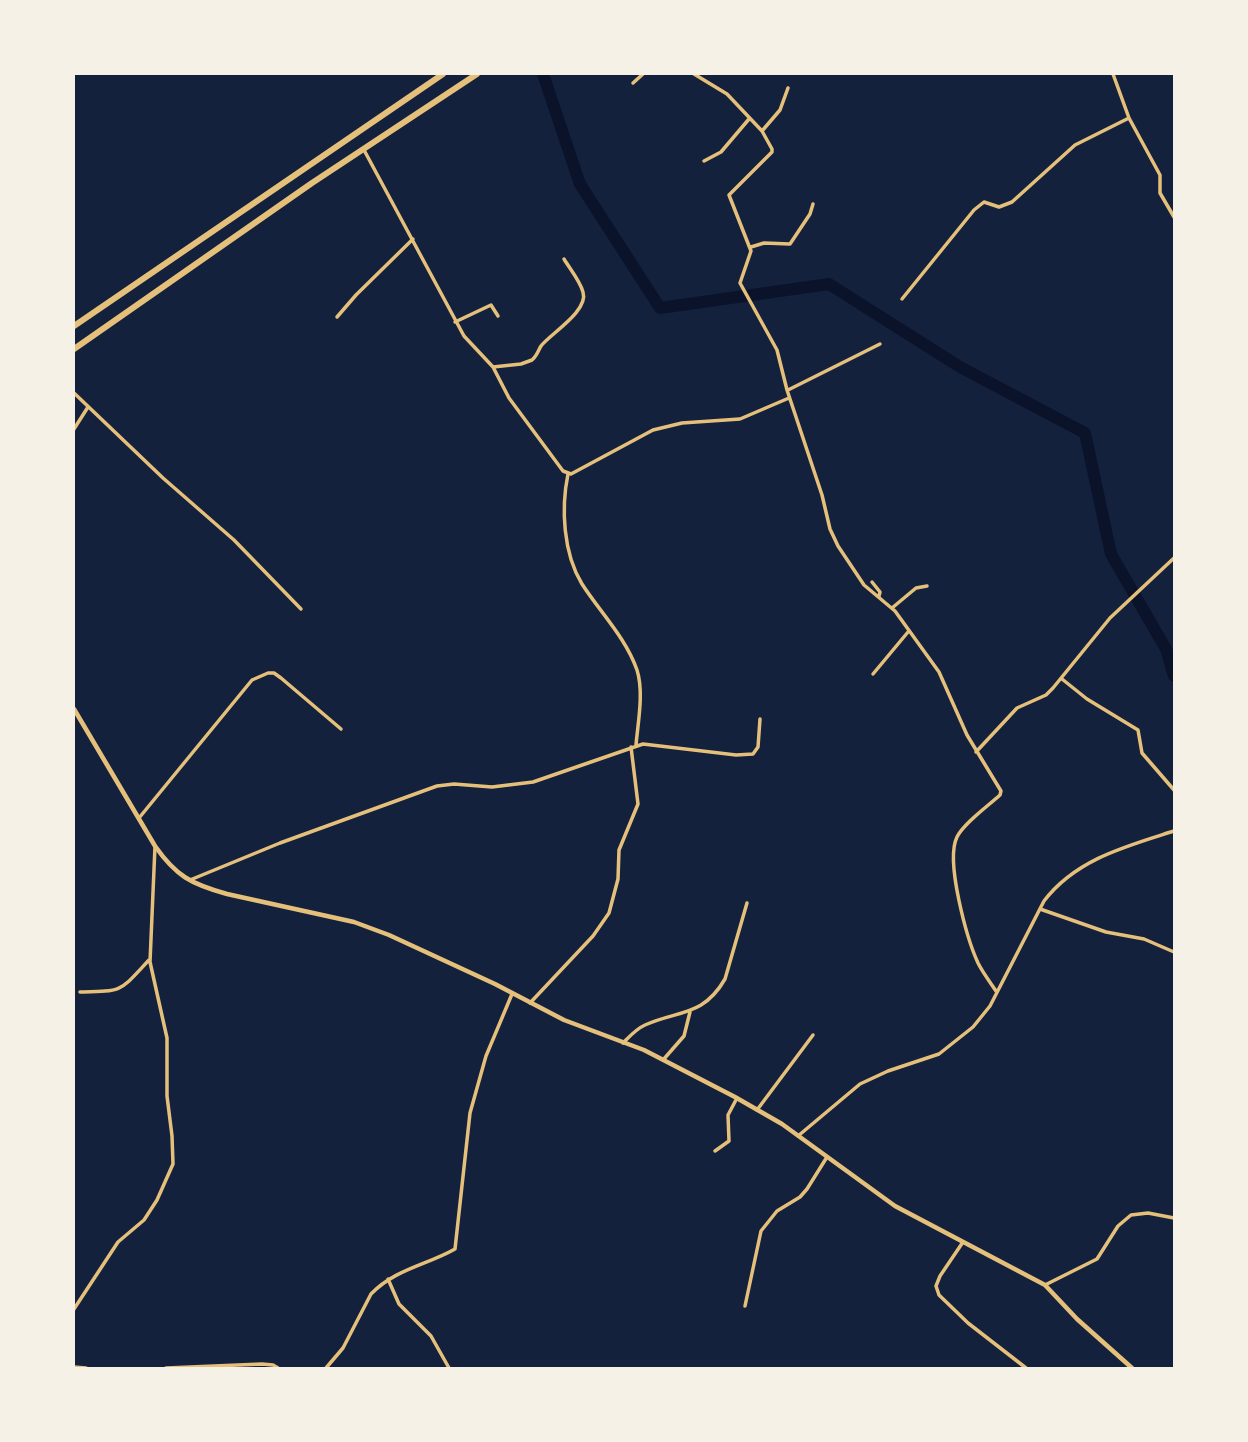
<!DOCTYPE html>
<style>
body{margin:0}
#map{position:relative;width:1248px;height:1442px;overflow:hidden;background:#14213d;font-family:Ubuntu,sans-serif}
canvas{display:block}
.frame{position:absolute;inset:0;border:75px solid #f6f1e7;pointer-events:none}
</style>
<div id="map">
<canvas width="1248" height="1442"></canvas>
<div class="frame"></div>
</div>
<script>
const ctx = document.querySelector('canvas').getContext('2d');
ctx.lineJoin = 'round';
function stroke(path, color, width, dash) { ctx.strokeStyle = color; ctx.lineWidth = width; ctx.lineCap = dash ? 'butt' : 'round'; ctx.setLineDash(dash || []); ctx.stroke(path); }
stroke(new Path2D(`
 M543 74 580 184 660 308 829 284 960 367 1085 433 1111 554 1166 649 1174 676`), '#0b132b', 12);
stroke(new Path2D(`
 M694 74 727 94 762 131 772 149V152L729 195 751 251 740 283 777 350 787 390 822 495 830 529 838 546 864 585 895 611 939 672 967 735 1001 791 1000 795C988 806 964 823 957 837 945 861 967 939 978 963 983 973 990 982 996 991
 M1113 74 1129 118 1160 175V193L1174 217
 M633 83 643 74
 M762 131 780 110 788 88
 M364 150 464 336 493 367 509 398 563 471 571 474 653 430 682 423 740 419 789 398
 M704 161 721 152 749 119
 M751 247 764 243 790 244 810 214 813 204
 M902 299 974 210 984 202 999 207 1012 202 1075 145 1129 118
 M337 317 356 295 413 239
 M455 322 491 305 498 316
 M493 367 521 364 532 360C537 356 538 351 541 346 550 334 589 311 583 292 580 281 570 269 564 259
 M788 390 880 344
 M74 393 163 478 234 540 301 609
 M74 429 88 407
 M568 474C561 508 563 553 582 584 600 612 626 638 637 670 644 692 638 722 636 745
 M872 582 880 592 879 596
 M892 608 916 588 927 586
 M873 674 908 632
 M1062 679 1087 699 1138 730 1142 753 1174 790
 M976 752 1017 708 1046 695 1053 688 1110 618 1174 558
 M139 818 252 680 268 673H274L281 678 341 729
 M190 880 280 843 437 786 454 784 492 787 533 782 643 744 736 755 753 754 758 747 760 719
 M1040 909 1106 932 1144 939 1174 952
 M80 992C124 991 119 992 149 960
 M530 1003 593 936 609 913 618 879 619 850 638 804 631 747
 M623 1043C630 1036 636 1029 645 1025 678 1010 703 1017 725 979L747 903
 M663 1060 684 1036 690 1012
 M757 1110 813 1035
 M798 1136 860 1084 888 1071 939 1054 973 1027 990 1006 1044 901C1076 859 1127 846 1174 831
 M715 1151 729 1141 728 1115 737 1098
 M963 1242 940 1276 936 1286 939 1295 968 1323 1026 1368
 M388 1279 399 1304 431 1336 449 1368
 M1045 1285 1097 1259 1118 1226 1131 1215 1148 1213 1174 1218
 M745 1306 761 1231 777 1211 800 1197 807 1189 827 1157
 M74 1309 118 1242 144 1220 157 1200 173 1164 172 1136 167 1096V1038L150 962 155 846
 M74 1367 86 1368
 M166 1368 262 1364 273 1365 278 1368
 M326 1368 343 1348 371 1294C395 1269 427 1265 455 1249L470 1113 486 1056 512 994`), '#e5c07b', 3.5);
stroke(new Path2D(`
 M74 709 155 846C176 876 191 884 227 894L354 922 389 935 495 984 564 1020 644 1050 735 1097 782 1124 895 1206 1045 1285 1077 1319 1132 1368`), '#e5c07b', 4.5);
stroke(new Path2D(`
 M74 326 443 74
 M74 349 312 183 477 74`), '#e5c07b', 6);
</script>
